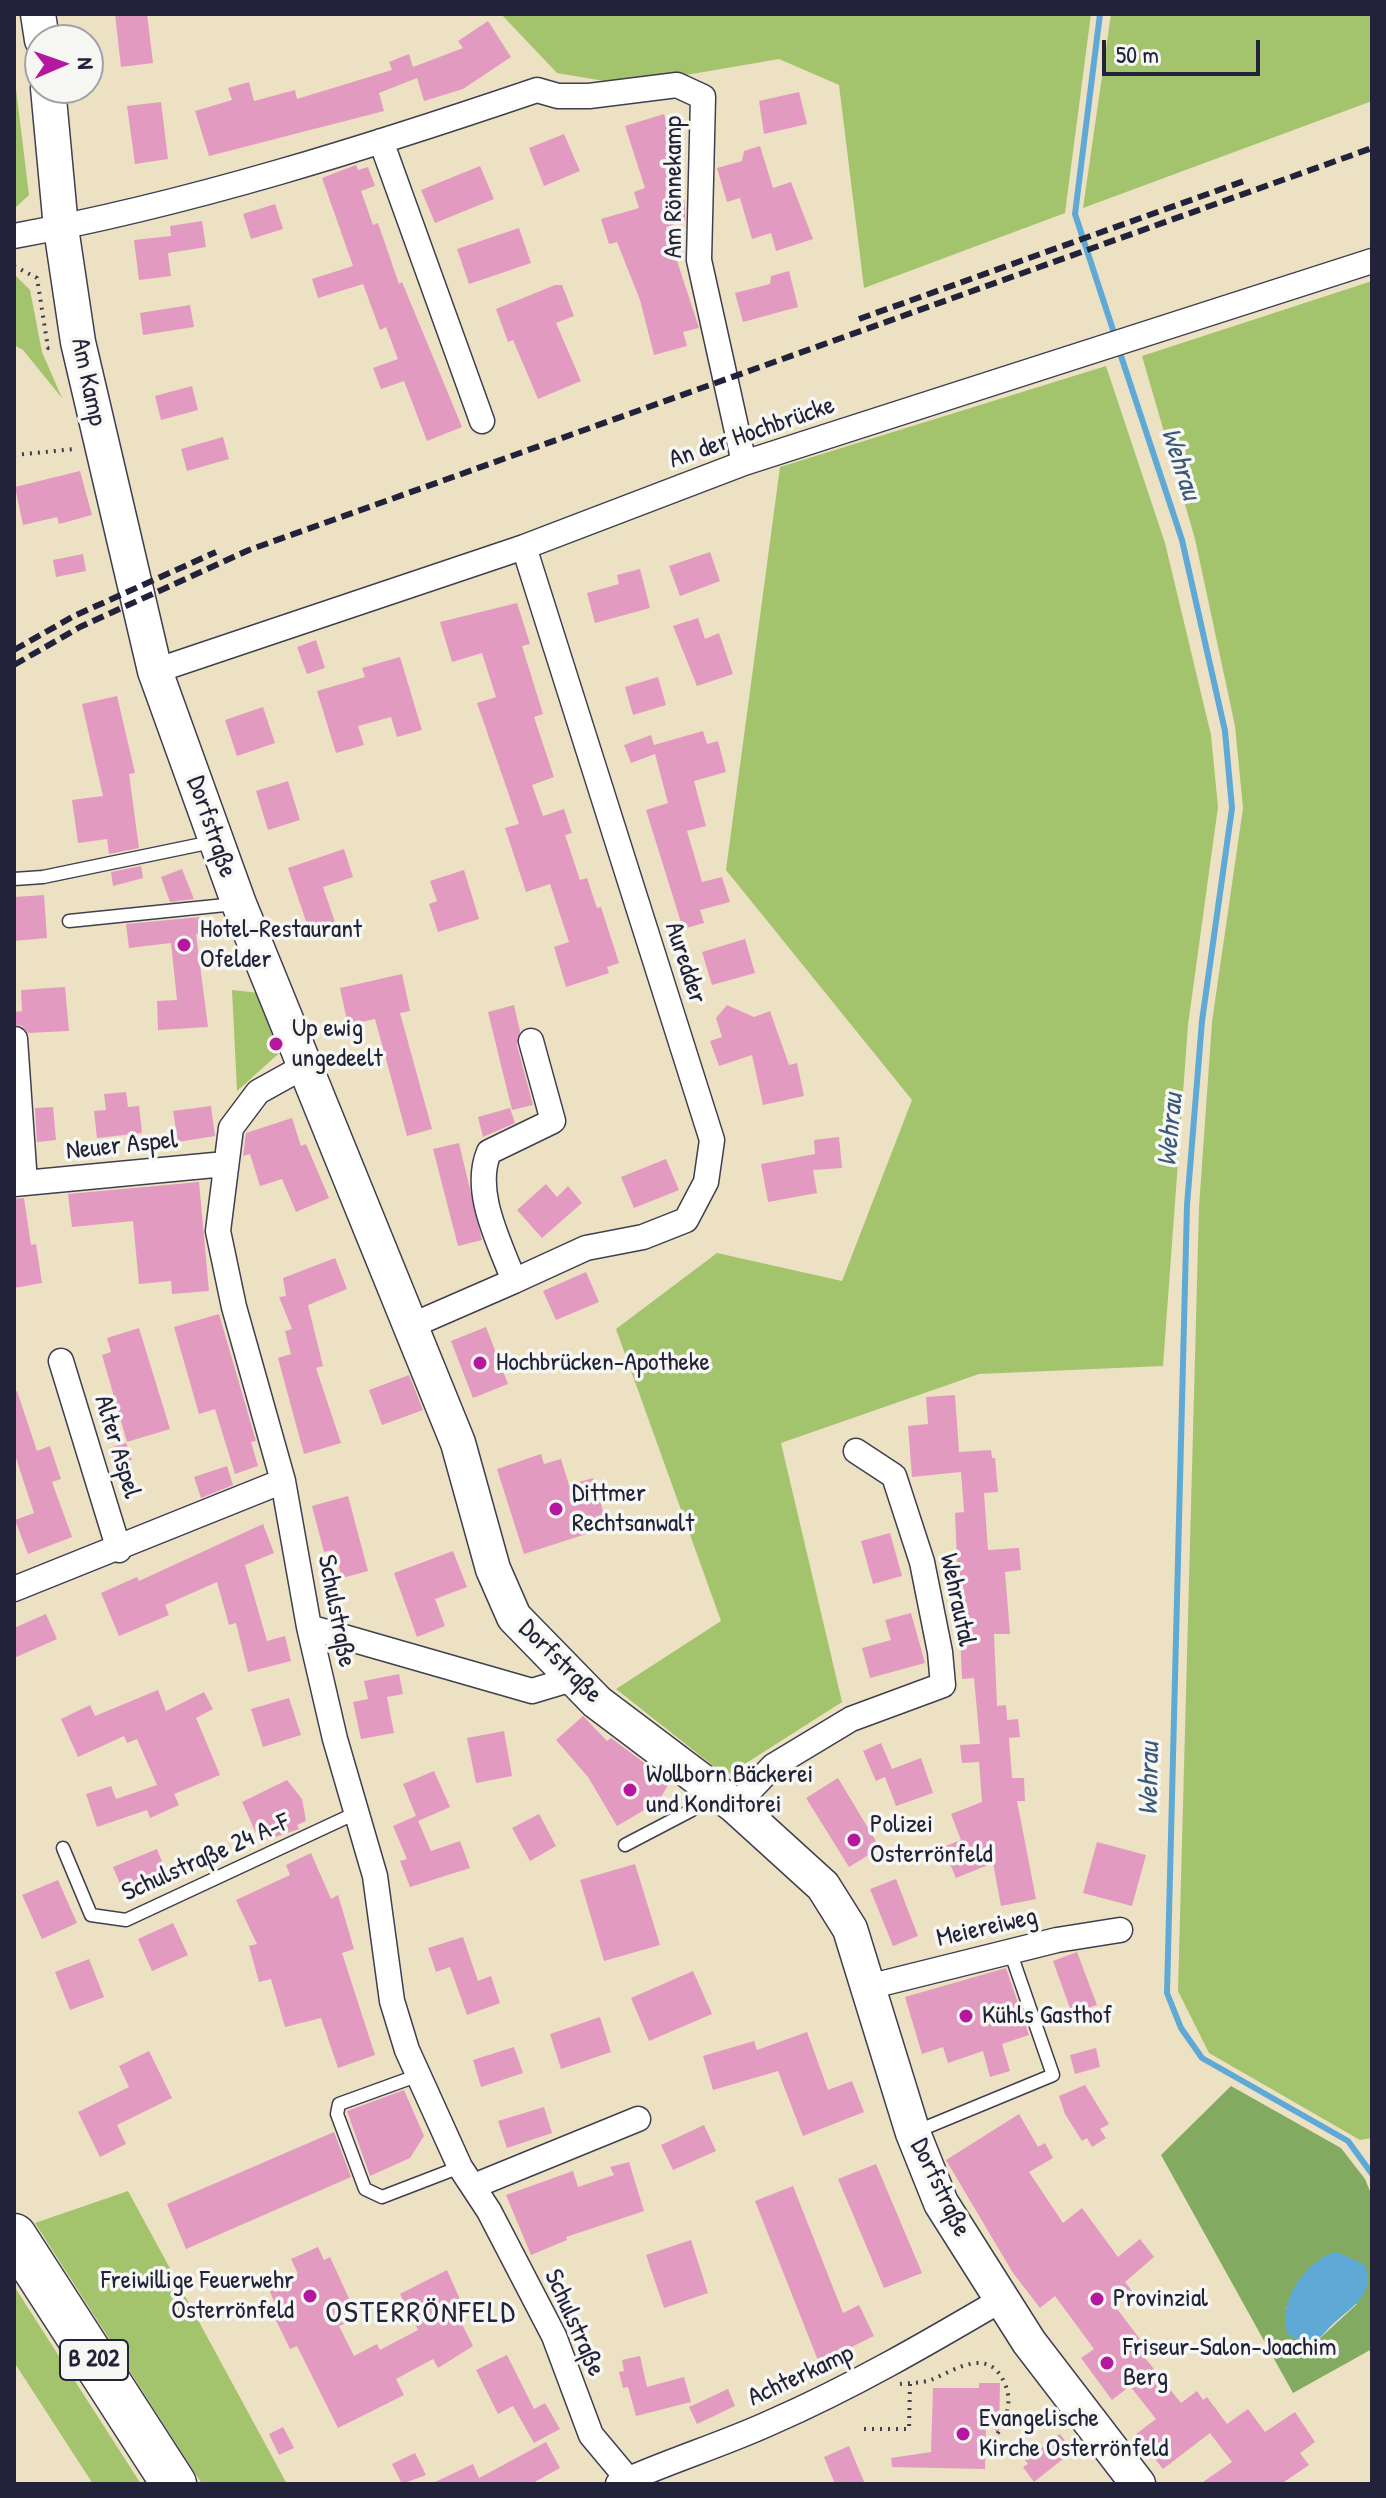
<!DOCTYPE html>
<meta charset="utf-8">
<style>
body{margin:0}
#map{position:relative;width:1386px;height:2498px;overflow:hidden;background:#ede1c3;font-family:"Patrick Hand",sans-serif}
canvas{display:block}
.frame{position:absolute;inset:0;border:16px solid #22223b;pointer-events:none}
.north{position:absolute;left:24px;top:24px;width:80px;height:80px;box-sizing:border-box;background:#f6f6f2;border:2px solid #a1a1a9;border-radius:50%;rotate:88deg;font-size:22px;font-weight:700;line-height:32px;text-align:center;color:#22223b}
.north::after{content:'';display:block;margin:auto;width:28px;height:36px;background:#b5179e;clip-path:polygon(50% 0,100% 100%,50% 72%,0 100%)}
.scale{position:absolute;left:1102px;top:40px;width:158px;height:36px;box-sizing:border-box;border:4px solid #22223b;border-top:0;padding-left:10px;font-size:24px;line-height:28px;white-space:nowrap;color:#22223b;-webkit-text-stroke:6px #f6f6f2;paint-order:stroke}
</style>
<div id="map">
<canvas width="1386" height="2498"></canvas>
<div class="frame"></div>
<div class="north">N</div>
<div class="scale">50 m</div>
</div>
<script>
const ctx = document.querySelector('canvas').getContext('2d');
ctx.lineJoin = 'round';
function fill(path, color) { ctx.fillStyle = color; ctx.fill(path, 'evenodd'); }
function stroke(path, color, width, dash) { ctx.strokeStyle = color; ctx.lineWidth = width; ctx.lineCap = dash ? 'butt' : 'round'; ctx.setLineDash(dash || []); ctx.stroke(path); }
function label(font, color, halo, rows, align = 'center') {
  ctx.font = font + ' "Patrick Hand",sans-serif'; ctx.lineWidth = 7; ctx.setLineDash([]); ctx.textBaseline = 'middle'; ctx.strokeStyle = halo; ctx.fillStyle = color; for (const [text, x, y, turn = 0] of rows) {
    ctx.save(); ctx.translate(x, y); ctx.rotate((+turn || 0) * Math.PI / 180); ctx.textAlign = isNaN(turn) ? turn : align; if (halo) ctx.strokeText(text, 0, 0); ctx.fillText(text, 0, 0); ctx.restore();
  }
}
fill(new Path2D(`
 M501 14H1091L1065 213 864 288 839 85 779 59 628 85 557 73Z
 M1111 14H1372V101L1083 208Z
 M14 73 29 195 14 209Z
 M14 274 30 290 42 352 62 398 23 350 14 345Z
 M1372 281V2138L1360 2140 1209 2053 1178 1991 1199 1207 1212 1022 1243 808 1235 726 1195 539 1142 356Z
 M1106 366 1165 543 1211 735 1218 807 1188 1025 1163 1366 979 1374 781 1443 842 1702 726 1776 616 1689 721 1621 616 1329 717 1253 842 1281 912 1100 726 870 780 467Z
 M232 990 268 994 287 1046 237 1091Z
 M128 2191 287 2484H202L35 2223Z
 M14 2286 141 2484H93L14 2362Z`), '#a3c46d');
fill(new Path2D(`
 M1231 2086 1341 2148 1365 2179 1372 2196V2349L1293 2393 1161 2155ZM1357 2304 1318 2340 1285 2308Z`), '#82aa60');
fill(new Path2D(`
 M1337 2252 1365 2265C1376 2295 1351 2307 1332 2325 1326 2330 1322 2338 1314 2341 1305 2343 1298 2339 1289 2336 1274 2307 1306 2258 1337 2252Z`), '#5fa9d7');
stroke(new Path2D(`
 M1100 14 1075 214 1116 339
 M1119 350 1182 540 1225 731 1232 808 1202 1021 1187 1205 1167 1993 1181 2028 1202 2058 1348 2141 1372 2174`), '#5fa9d7', 6);
fill(new Path2D(`
 M115 14H147L153 63 121 67Z
 M488 21 511 57 463 89 424 101 417 78 379 93 384 111 209 156 195 111 232 100 228 88 249 82 254 101 295 90 297 99 392 70 389 62 409 54 413 67 463 48 458 41Z
 M799 92 807 124 764 134 759 101Z
 M161 102 168 159 135 164 127 106Z
 M664 114 677 154 671 156 685 203V221L666 227 699 328 683 332 687 346 654 355 640 300 617 242 609 244 601 219 639 208 634 192 645 188 625 126Z
 M564 134 580 171 544 186 529 148Z
 M760 146 773 188 791 182 813 239 776 251 771 233 752 239 740 198 727 202 717 168 742 161 744 151Z
 M356 165 358 170 368 167 375 186 361 191 373 225 378 223 399 284 402 282 462 427 427 441 404 381 381 389 373 368 398 359 386 327 380 330 363 284 318 298 312 279 353 266 322 178Z
 M480 166 494 199 435 223 421 190Z
 M275 204 283 229 251 239 243 214Z
 M202 221 206 247 168 253 171 276 139 280 134 240 171 236 170 226Z
 M519 228 531 263 469 284 457 249Z
 M789 271 798 307 743 322 735 293 770 284 771 276Z
 M555 285H562L574 316 556 323 581 381 538 399 513 340 508 342 496 309Z
 M190 305 194 327 143 335 140 313Z
 M192 386 198 410 161 420 155 396Z
 M223 437 229 459 187 471 181 449Z
 M80 471 92 515 59 524 57 517 23 525 15 487Z
 M710 552 720 581 680 596 669 566Z
 M83 554 86 571 56 577 53 560Z
 M640 569 650 608 595 623 587 593 619 584 617 575Z
 M517 603 530 644 522 646 543 714 534 717 554 777 532 785 543 816 564 809 572 833 565 835 580 880 587 878 597 908 601 907 619 963 607 967 609 973 566 987 554 947 569 942 550 884 526 892 505 828 519 824 477 703 496 697 482 653 452 662 440 622Z
 M698 618 705 639 719 633 733 674 697 686 673 626Z
 M316 640 325 668 307 674 297 647Z
 M400 657 422 730 397 737 391 717 358 726 364 745 336 753 317 691 365 677 362 668Z
 M658 677 666 705 633 715 625 687Z
 M117 696 135 773 129 774 139 848 109 854 107 839 78 843 72 800 103 796 82 704Z
 M263 707 275 743 237 756 225 720Z
 M703 731 707 744 718 741 726 772 694 781 706 826 687 831 702 882 722 877 730 902 700 910 704 923 683 929 646 810 668 803 655 754 631 763 624 745 651 735 654 745Z
 M288 781 300 820 268 830 256 791Z
 M344 849 353 877 323 887 338 931 312 939 288 868Z
 M141 866 143 878 113 886 111 872Z
 M182 869 194 899 170 902 161 877Z
 M464 870 479 919 438 932 429 904 437 901 430 881Z
 M44 895 47 938 14 941V897Z
 M200 917 202 933 196 934 208 1027 158 1030 157 1001 177 1000 171 943 129 948 126 924Z
 M745 939 755 973 712 985 702 952Z
 M402 974 410 1011 400 1013 432 1129 407 1136 375 1019 348 1025 340 988Z
 M65 987 69 1031 28 1033 22 1026 14 1024V1012L22 1011 21 990Z
 M514 1005 520 1031 517 1045 533 1105 512 1110 488 1012Z
 M727 1005 754 1017 770 1011 789 1065 797 1063 804 1096 763 1105 752 1055 719 1066 710 1041 722 1037 716 1018Z
 M126 1092 128 1107 139 1106 142 1133 97 1138 94 1111 106 1110 104 1094Z
 M211 1106 215 1136 178 1142 173 1111Z
 M53 1107 56 1140 37 1142 35 1108Z
 M510 1108 515 1123 483 1137 478 1117Z
 M292 1118 301 1146 306 1144 329 1198 296 1212 282 1179 260 1186 250 1154 243 1156 246 1133Z
 M839 1137 842 1168 813 1170 817 1193 768 1202 761 1164 815 1154 814 1140Z
 M459 1143 482 1240 458 1246 433 1149Z
 M666 1159 679 1190 634 1208 621 1177Z
 M199 1182 209 1291 172 1294 171 1281 139 1284 133 1221 72 1227 68 1194Z
 M546 1184 557 1197 568 1186 582 1203 542 1238 517 1210Z
 M24 1198 31 1245 36 1244 42 1283 14 1288V1199Z
 M335 1258 347 1289 308 1305 323 1366 316 1368 341 1443 304 1454 278 1358 291 1354 285 1331 292 1329 279 1297 286 1296 283 1278Z
 M586 1272 599 1302 556 1320 543 1291Z
 M219 1314 256 1441 251 1442 258 1466 235 1474 215 1409 199 1414 174 1327Z
 M486 1327 508 1384 473 1398 451 1341Z
 M139 1328 170 1429 127 1442 102 1355 111 1352 107 1338Z
 M409 1375 423 1410 382 1425 369 1390Z
 M17 1391 37 1451 50 1446 61 1479 52 1482 72 1537 28 1554 15 1520 34 1513 14 1452V1392Z
 M955 1395 959 1452 991 1450 992 1458H995L998 1492 984 1493 988 1550 1019 1548 1021 1570 1005 1572 1010 1634H994L997 1706 1006 1705 1007 1720 1018 1719 1020 1737 1009 1738 1012 1778H1024L1025 1801H1017L1036 1899 1001 1906 993 1863 956 1878 943 1847 961 1840 951 1814 982 1802 979 1762 962 1763 960 1745 980 1744 974 1678 962 1679 955 1513 964 1512 961 1472 912 1477 908 1426 928 1424 926 1397Z
 M126 1443 132 1460 115 1466 109 1448Z
 M541 1454 544 1464 561 1459 569 1485 593 1478 608 1527 524 1554 497 1469Z
 M227 1466 233 1485 201 1498 194 1477Z
 M348 1496 368 1571 342 1578 334 1550 324 1552 312 1506Z
 M263 1524 274 1553 245 1565 267 1641 285 1636 291 1661 248 1672 236 1623 229 1625 217 1582 165 1605 169 1615 119 1636 101 1593 137 1577 139 1581Z
 M890 1533 902 1576 873 1584 861 1541Z
 M453 1551 467 1587 435 1599 445 1626 417 1637 394 1573Z
 M911 1613 925 1663 870 1678 862 1648 891 1640 885 1620Z
 M46 1614 57 1639 14 1658V1628Z
 M399 1674 403 1694 387 1697 394 1733 361 1739 353 1702 368 1699 364 1681Z
 M158 1690 166 1711 204 1692 213 1709 196 1718 220 1775 174 1794 179 1805 150 1818 147 1810 97 1827 86 1794 111 1786 116 1799 157 1785 137 1739 127 1743 124 1736 78 1757 61 1719 90 1705 95 1716Z
 M289 1698 301 1735 263 1747 251 1709Z
 M583 1716 607 1741 611 1738 670 1782 658 1802 617 1826 588 1777 556 1740Z
 M504 1731 512 1776 476 1783 467 1738Z
 M881 1743 892 1769 921 1758 933 1793 896 1806 885 1777 876 1781 863 1751Z
 M434 1771 450 1807 418 1821 403 1784Z
 M838 1778 880 1848 849 1867 806 1798Z
 M287 1780 302 1799 306 1821 297 1825 299 1829 260 1842 242 1802Z
 M539 1814 556 1846 530 1861 512 1828Z
 M416 1816 431 1851 460 1841 470 1868 410 1887 400 1861 407 1859 393 1826Z
 M1097 1842 1146 1855 1132 1906 1083 1893Z
 M157 1849 169 1879 125 1896 113 1867Z
 M311 1853 331 1899 338 1895 354 1949 342 1953 375 2055 338 2068 321 2018 285 2027 271 1979 259 1982 249 1946 257 1944 236 1900 290 1875 286 1865Z
 M635 1864 660 1945 604 1961 580 1880Z
 M896 1879 918 1936 893 1946 870 1889Z
 M58 1880 77 1923 42 1939 22 1895Z
 M173 1923 188 1955 152 1971 138 1939Z
 M463 1937 478 1981 491 1976 500 2003 467 2015 450 1967 436 1972 428 1948Z
 M1077 1952 1097 2005 1072 2014 1053 1961Z
 M89 1959 104 1997 70 2010 55 1972Z
 M1006 1968 1029 2035 1002 2044 1010 2071 990 2077 983 2051 948 2063 943 2047 922 2054 905 1997Z
 M693 1971 712 2014 649 2041 631 1998Z
 M600 2017 611 2052 561 2069 550 2034Z
 M807 2032 828 2090 852 2081 864 2112 803 2136 778 2071 713 2090 703 2056 754 2041 757 2050Z
 M514 2047 523 2073 481 2087 473 2060Z
 M1096 2048 1100 2067 1075 2074 1070 2055Z
 M149 2051 172 2098 117 2125 126 2144 100 2157 78 2112 129 2087 119 2066Z
 M1085 2085 1109 2124 1100 2129 1106 2138 1092 2147 1087 2138 1082 2141 1065 2114 1059 2096Z
 M404 2090 424 2136 410 2158 370 2176 347 2111Z
 M544 2107 552 2133 507 2148 498 2121Z
 M1019 2114 1038 2147 1045 2143 1053 2158 1029 2172 1063 2223 1082 2208 1118 2257 1140 2239 1154 2257 1125 2282 1133 2292 1115 2306 1148 2350 1142 2354 1181 2403 1197 2391 1203 2400 1207 2397 1227 2424 1248 2409 1265 2432 1295 2412 1315 2442 1300 2453 1309 2465 1281 2484H1200L1232 2462 1210 2433 1163 2469 1136 2434 1156 2419 1130 2386 1112 2400 1081 2358 1094 2349 1055 2296 1040 2308 1013 2273 946 2160Z
 M704 2125 716 2151 673 2170 661 2145Z
 M334 2132 351 2177 186 2249 167 2204Z
 M629 2162 644 2211 566 2237 567 2240 531 2255 506 2195 573 2171 578 2187 614 2175 610 2167Z
 M876 2164 922 2273 884 2288 838 2179Z
 M793 2186 843 2313 859 2305 874 2336 819 2363 755 2201Z
 M691 2240 708 2293 664 2308 646 2255Z
 M318 2247 324 2260 330 2257 358 2318 339 2326 354 2356 377 2344 380 2350 418 2330 400 2294 447 2270 463 2306 455 2310 473 2346 438 2368 433 2359 396 2379 404 2395 338 2428 297 2346 290 2349 269 2306 275 2304 268 2287 298 2274 291 2259Z
 M507 2355 534 2409 545 2403 560 2429 534 2443 513 2406 498 2414 476 2370Z
 M640 2356 647 2387 684 2377 691 2402 636 2416 628 2387 623 2388 619 2372 624 2371 622 2360Z
 M979 2383H1000L999 2436 986 2418 985 2469 892 2467 891 2458 931 2452 933 2388H979Z
 M728 2389 735 2406 697 2424 689 2407Z
 M283 2427 294 2448 279 2455 269 2434Z
 M1060 2434 1073 2451 1034 2482 1023 2467 1028 2464 1025 2460Z
 M546 2442 560 2468 531 2484H431L473 2464 479 2478Z
 M849 2446 865 2484H835L824 2457Z
 M415 2453 426 2475 402 2484 392 2464Z`), '#e39ac0');
const lane = new Path2D(`
 M14 879 43 877 212 842
 M69 921 235 904
 M625 1845 692 1810 714 1794
 M63 1848 91 1915 126 1920 358 1812
 M419 2075 339 2104 337 2114 365 2189 382 2197 460 2167
 M915 2132 1053 2075 1010 1951`);
const street = new Path2D(`
 M381 141 482 421
 M14 236C189 204 369 147 537 90L558 96H589L677 85 703 97 699 260 744 463
 M155 671 524 547 744 463 1372 261
 M15 1039 25 1183
 M303 1067 258 1092 231 1128 218 1231 234 1307 283 1481 309 1627 335 1739 375 1876 392 2001 407 2050 460 2167 489 2211 554 2336 591 2435 632 2484
 M14 1184 225 1164
 M514 1281 586 1248 643 1237 686 1220 706 1182 712 1140 524 547
 M413 1325 514 1281C500 1243 472 1192 489 1152L553 1121 531 1041
 M61 1361 119 1550
 M14 1589 283 1481
 M309 1627 532 1691 572 1679
 M735 1806 773 1766 851 1719 943 1685 940 1652 922 1562 894 1476 856 1451
 M868 1987 1057 1940 1120 1930
 M474 2186 638 2119
 M618 2484C668 2461 722 2445 772 2422 852 2387 926 2344 1001 2300`);
const secondary = new Path2D(`
 M38 14 42 40
 M48 88 61 228 78 342 155 671 239 904 458 1443 493 1569 514 1617 597 1702 735 1806 823 1886 850 1929 913 2133 941 2203 1029 2342 1138 2484`);
const highway = new Path2D(`
 M14 2236 174 2484`);
stroke(lane, '#403f4f', 15);
stroke(street, '#403f4f', 27);
stroke(secondary, '#403f4f', 37);
stroke(highway, '#403f4f', 47);
stroke(new Path2D(`
 M14 266 37 278 48 348 52 347
 M14 455 75 449
 M900 2384C909 2383 922 2383 931 2380 957 2369 989 2346 1005 2384 1015 2408 1001 2426 990 2448
 M864 2429H909L910 2383`), '#403f4f', 4, [2, 6]);
stroke(lane, '#fff', 12);
stroke(street, '#fff', 24);
stroke(secondary, '#fff', 34);
stroke(highway, '#fff', 44);
stroke(new Path2D(`
 M859 319 1244 181
 M14 650 74 616 216 552
 M14 665 80 627 249 550 1372 148`), '#22223b', 6, [12, 6]);
for (const [x, y, r, color] of [
 [184,945,8,"#b5179e"],
 [276,1044,8,"#b5179e"],
 [480,1363,8,"#b5179e"],
 [556,1509,8,"#b5179e"],
 [630,1790,8,"#b5179e"],
 [854,1840,8,"#b5179e"],
 [966,2016,8,"#b5179e"],
 [310,2296,8,"#b5179e"],
 [1097,2299,8,"#b5179e"],
 [1107,2363,8,"#b5179e"],
 [963,2434,8,"#b5179e"]
]) { const dot = new Path2D(); dot.arc(x, y, r, 0, 2 * Math.PI); ctx.fillStyle = color; ctx.fill(dot); stroke(dot, '#f6f6f2', 3); }
for (const [x, y, w] of [
 [94,2360,68]
]) { const box = new Path2D(); box.roundRect(x - w / 2, y - 20, w, 40, 6); ctx.fillStyle = '#f6f6f2'; ctx.fill(box); stroke(box, '#22223b', 2); }
label('bold 24px', '#22223b', null, [
 ["B 202",94,2360]
]);
label('26px', '#22223b', '#f6f6f2', [
 ["Am Rönnekamp",674,187,-90],
 ["Am Kamp",88,382,78],
 ["An der Hochbrücke",752,433,-19],
 ["Dorfstraße",211,827,71],
 ["Auredder",685,963,72],
 ["Neuer Aspel",122,1146,-6],
 ["Alter Aspel",117,1447,73],
 ["Wehrautal",957,1600,78],
 ["Schulstraße",336,1611,79],
 ["Dorfstraße",560,1662,45],
 ["Schulstraße 24 A-F",206,1858,-24],
 ["Meiereiweg",987,1928,-13],
 ["Dorfstraße",940,2188,64],
 ["Schulstraße",574,2323,66],
 ["Achterkamp",801,2376,-25]
]);
label('26px', '#22223b', '#f6f6f2', [
 ["Hotel-Restaurant",200,930],
 ["Ofelder",200,960],
 ["Up ewig",292,1029],
 ["ungedeelt",292,1059],
 ["Hochbrücken-Apotheke",496,1363],
 ["Dittmer",572,1494],
 ["Rechtsanwalt",572,1524],
 ["Wollborn Bäckerei",646,1775],
 ["und Konditorei",646,1805],
 ["Polizei",870,1825],
 ["Osterrönfeld",870,1855],
 ["Kühls Gasthof",982,2016],
 ["Freiwillige Feuerwehr",294,2281,"right"],
 ["Osterrönfeld",294,2311,"right"],
 ["Provinzial",1113,2299],
 ["Friseur-Salon-Joachim",1123,2348],
 ["Berg",1123,2378],
 ["Evangelische",979,2419],
 ["Kirche Osterrönfeld",979,2449]
], 'left');
label('italic 28px', '#3a5879', '#f6f6f2', [
 ["Wehrau",1180,464,72],
 ["Wehrau",1171,1130,-85],
 ["Wehrau",1150,1779,-89]
]);
ctx.letterSpacing = '2px';
label('30px', '#22223b', '#f6f6f2', [
 ["OSTERRÖNFELD",421,2314]
]);
ctx.letterSpacing = '0px';
</script>
